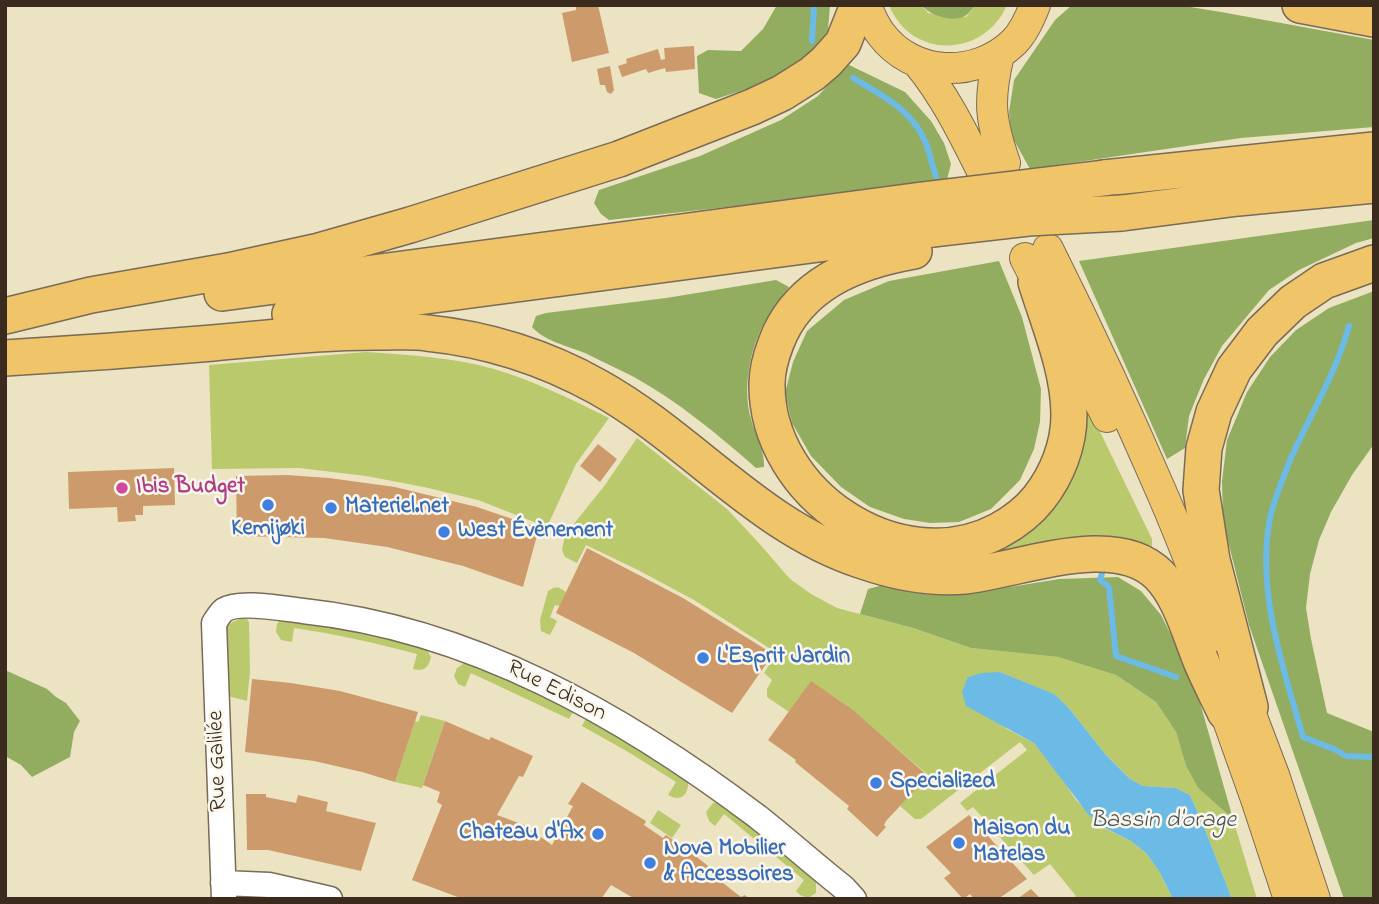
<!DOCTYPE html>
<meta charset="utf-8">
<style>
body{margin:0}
#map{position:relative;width:1379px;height:904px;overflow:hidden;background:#ece3c3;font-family:"Indie Flower",sans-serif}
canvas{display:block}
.frame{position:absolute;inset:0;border:7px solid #3b2a1e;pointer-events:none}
</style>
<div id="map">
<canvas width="1379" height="904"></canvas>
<div class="frame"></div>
</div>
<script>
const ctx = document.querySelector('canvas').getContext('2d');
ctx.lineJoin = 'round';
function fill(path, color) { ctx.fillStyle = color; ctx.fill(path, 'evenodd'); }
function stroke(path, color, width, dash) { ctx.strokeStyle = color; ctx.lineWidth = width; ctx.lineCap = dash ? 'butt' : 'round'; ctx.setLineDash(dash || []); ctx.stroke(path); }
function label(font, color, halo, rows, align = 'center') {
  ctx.font = font + ' "Indie Flower",sans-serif'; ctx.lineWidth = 5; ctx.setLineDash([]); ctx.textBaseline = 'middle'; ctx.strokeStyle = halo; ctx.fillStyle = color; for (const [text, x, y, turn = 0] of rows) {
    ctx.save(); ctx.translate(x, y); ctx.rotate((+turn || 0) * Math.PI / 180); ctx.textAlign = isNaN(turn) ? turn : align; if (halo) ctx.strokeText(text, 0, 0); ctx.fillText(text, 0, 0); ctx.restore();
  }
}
fill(new Path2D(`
 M889 5H921L928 13 966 17 976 5H1007C984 58 911 60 889 5Z
 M366 352C408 355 453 357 494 369 534 381 571 399 609 418L576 464 547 527 478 500 424 487 366 476 299 468 212 469 209 365Z
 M1076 382 1152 539V549L1077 539 980 555 1007 539Z
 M637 438 727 509 758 542 790 579 811 594 837 608 913 628 971 648 1058 657 1116 675 1156 702 1176 732 1186 766 1198 788 1233 819 1257 899H1232L1204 827 1190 795 1176 788 1143 786 1130 779 1106 755 1068 707 1053 694 1000 672 1005 728 1034 743 1054 767 1076 800 1104 828 1131 841 1146 853 1159 871 1173 899H1073L1076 896 1050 864 1034 875 973 807 967 811 960 803 1027 750 1020 742 921 819H915L900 806 928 775 852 710 830 694 789 712 767 697V689L772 680 764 673 777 653 694 600 638 570 586 545 577 563 565 557 562 550 565 535 605 485Z
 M558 587 566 592 560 606 555 605 550 617 557 621 550 635 541 631 540 620 548 591 553 588Z
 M243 618 247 619 249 622 250 672 247 701 228 696C227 682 221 636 228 626 232 621 238 620 243 618Z
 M280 620H311L426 648 431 657C429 667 424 672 413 669L417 654C376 643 336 634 294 628L292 642 281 640 276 632 277 624Z
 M466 662 474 663 574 710 569 719 471 673 465 687 458 684 454 676 457 668Z
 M421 715 445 721 422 788 395 782 415 721 418 722Z
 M587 716 687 777C691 791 683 804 668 795L676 782 630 753 582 726Z
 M718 802 728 807 812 876 816 882V893L808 898 800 895 796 891 804 880 724 814 715 826 709 821 706 812 713 803Z
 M658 810 681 825 672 838 650 823Z`), '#bac96c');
fill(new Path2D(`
 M777 5H830L828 30 815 56 762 84 716 99 699 93 697 56 708 50 741 51 763 29Z
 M921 5H976C972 9 968 15 963 17 950 22 930 15 921 5Z
 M1072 5H1178L1221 12 1374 40V127L1241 138 1030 169 1011 135 1009 112 1014 80 1055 20Z
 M847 64 905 92 931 121 944 143 951 164 946 183 609 220 601 214 594 203 599 190 700 156 781 120 818 96Z
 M1374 220V238L1356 243 1299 270 1269 290 1222 346 1204 379 1189 416 1185 448 1167 459 1079 261Z
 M999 261 1022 317 1041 389 1040 422 1034 449 1020 480 991 509 959 522 930 523 904 519 870 507 841 487 811 456 792 423 785 393 793 362 807 331 844 300 889 281Z
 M776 280 789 287C782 297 774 307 767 318 750 346 742 388 751 419 755 435 765 450 764 467L756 468C717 434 679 402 634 377 618 369 601 361 585 353 568 346 544 341 532 327L536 316 546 313 666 298Z
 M1374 291V444L1352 475 1331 512 1319 540 1310 574 1306 608 1311 639 1327 713 1374 732V899H1344L1249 625 1223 521 1222 481 1227 440 1247 392 1270 357 1296 330 1329 308Z
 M1118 577 1141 591 1161 615 1174 641 1199 699 1233 819 1198 788 1186 766 1176 732 1156 702 1116 675 1058 657 971 648 913 628 860 614 868 589 883 585 950 593 1004 588 1059 579Z
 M5 670 47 689 56 697 66 703 80 721 74 732 70 757 32 777 21 765 5 756Z`), '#93ad60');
fill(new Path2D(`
 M1000 672 1054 694 1068 707 1106 755 1130 779 1143 786 1176 788 1190 795 1204 827 1232 899H1173L1159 871 1146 853 1131 841 1105 828 1088 814 1034 743 966 706 962 692 968 677 982 673Z`), '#6cbae6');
stroke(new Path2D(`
 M812 41 814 5
 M853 78C880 94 910 109 924 139 930 150 931 164 936 176
 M1349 326C1336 373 1311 414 1291 458 1285 473 1273 502 1270 518 1256 592 1283 667 1303 737L1336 750 1346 756 1374 757
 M1104 566 1100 580 1109 587 1116 656 1176 677`), '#6cbae6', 6);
fill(new Path2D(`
 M576 5H598L609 53 572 62 562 13 576 10Z
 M694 46 695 69 666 72 665 68 648 73 646 69 622 77 618 66 627 63 626 59 658 49 661 60 665 59 664 48Z
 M610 66 614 90 611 94 607 92 605 85H600L597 69Z
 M598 444 617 459 600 482 580 466Z
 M174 468 175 505 143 506V515H135L136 521 118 522 117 507 69 509 68 472Z
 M287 475 329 478 395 487 477 507 539 528 523 587 463 566 387 547 324 538 237 536 236 476Z
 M587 548 683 598 773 654 732 713 634 653 556 613Z
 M252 679 291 683 340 691 418 712 395 782 362 772 314 761 245 752Z
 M811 681 853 710 928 776 886 821 884 825 886 827 877 837 847 809 849 806 795 762 796 760 768 740Z
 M445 721 489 740 491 737 533 756 523 777 519 776 497 815 524 825 552 845 573 806 568 804 582 782 646 821 644 825 663 838 666 835 688 850 712 869 710 873 741 897 745 895 749 899H635L611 885 601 899H463L412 880 442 805 437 802 440 792 423 785Z
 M246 794H266V797L296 803 298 795 328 802 326 811 376 823 361 871 268 850H247Z
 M969 815 1027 879 998 899H974L970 894 963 899 944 878 951 873 926 847Z
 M1031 889 1041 899H1017Z`), '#cd9b6b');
const minor = new Path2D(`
 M223 883 269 885 330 899
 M224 899 214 623C217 619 220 613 224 610 239 600 285 609 303 611 472 629 624 716 758 817 787 840 815 865 844 888L854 899`);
const major = new Path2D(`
 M866 5C870 15 874 25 881 34 913 77 976 79 1014 42 1024 32 1030 18 1035 5
 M999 55C988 100 990 120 1005 163
 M918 63C945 96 963 133 982 171
 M1048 249C1088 329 1126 410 1161 491 1182 539 1200 587 1219 636
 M1025 258 1107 417
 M1241 688 1274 775 1315 899
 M1220 692 1225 712 1257 802 1289 899`);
const highway = new Path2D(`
 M1300 5 1374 19
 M1104 178 1374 150
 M1122 213 1238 198 1374 185
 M914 251C856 261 798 284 776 343 771 356 767 370 767 384 766 494 898 583 998 531 1013 523 1028 512 1039 498 1057 475 1069 445 1069 415 1069 370 1049 324 1036 282
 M222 293 922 200
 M290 314 932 229
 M5 316 91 295 228 271 319 251 410 225 619 159 752 107 782 93 812 74 826 62 843 43 858 5
 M5 358C75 354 144 349 213 343 270 338 328 331 385 332 399 332 413 331 427 333 486 339 546 358 598 387 690 438 760 528 863 561 895 572 931 579 965 576 1020 570 1115 530 1159 575 1180 596 1190 634 1201 661 1208 678 1217 695 1225 712
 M1250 707 1212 560 1201 490 1204 448 1214 412 1234 369 1262 332 1293 302 1324 281 1374 263`);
stroke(minor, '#796b58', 27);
stroke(major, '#796b58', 32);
stroke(highway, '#796b58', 38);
stroke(minor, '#fff', 24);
stroke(major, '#f0c469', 30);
stroke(highway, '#f0c469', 35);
const highwayBridge = new Path2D(`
 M922 200 1104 178
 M932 229 1028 218 1122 213`);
stroke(highwayBridge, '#796b58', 38, []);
stroke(highwayBridge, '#f0c469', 35);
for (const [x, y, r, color] of [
 [122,488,7,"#d1479c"],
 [268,505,7,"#3f7fe0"],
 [331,508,7,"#3f7fe0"],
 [444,532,7,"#3f7fe0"],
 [703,658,7,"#3f7fe0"],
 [876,783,7,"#3f7fe0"],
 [598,834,7,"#3f7fe0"],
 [959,843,7,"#3f7fe0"],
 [650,863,7,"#3f7fe0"]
]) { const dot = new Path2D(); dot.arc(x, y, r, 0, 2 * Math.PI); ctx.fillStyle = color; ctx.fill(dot); stroke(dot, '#fbf7ec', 2.5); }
label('bold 23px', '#b23c85', '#fbf7ec', [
 ["Ibis Budget",136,488]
], 'left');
label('bold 23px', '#366cbe', '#fbf7ec', [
 ["Materiel.net",345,508],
 ["Kemijøki",268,530,"center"],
 ["West Évènement",458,532],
 ["L'Esprit Jardin",717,658],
 ["Specialized",890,783],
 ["Maison du",973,830],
 ["Matelas",973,856],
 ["Chateau d'Ax",584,834,"right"],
 ["Nova Mobilier",664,850],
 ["& Accessoires",664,876]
], 'left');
label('23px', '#3b2a1e', '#fbf7ec', [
 ["Rue Edison",556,692,27],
 ["Rue Galilée",219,761,-92]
]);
label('italic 24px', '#4a555a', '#fbf7ec', [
 ["Bassin d'orage",1163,822]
]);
</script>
